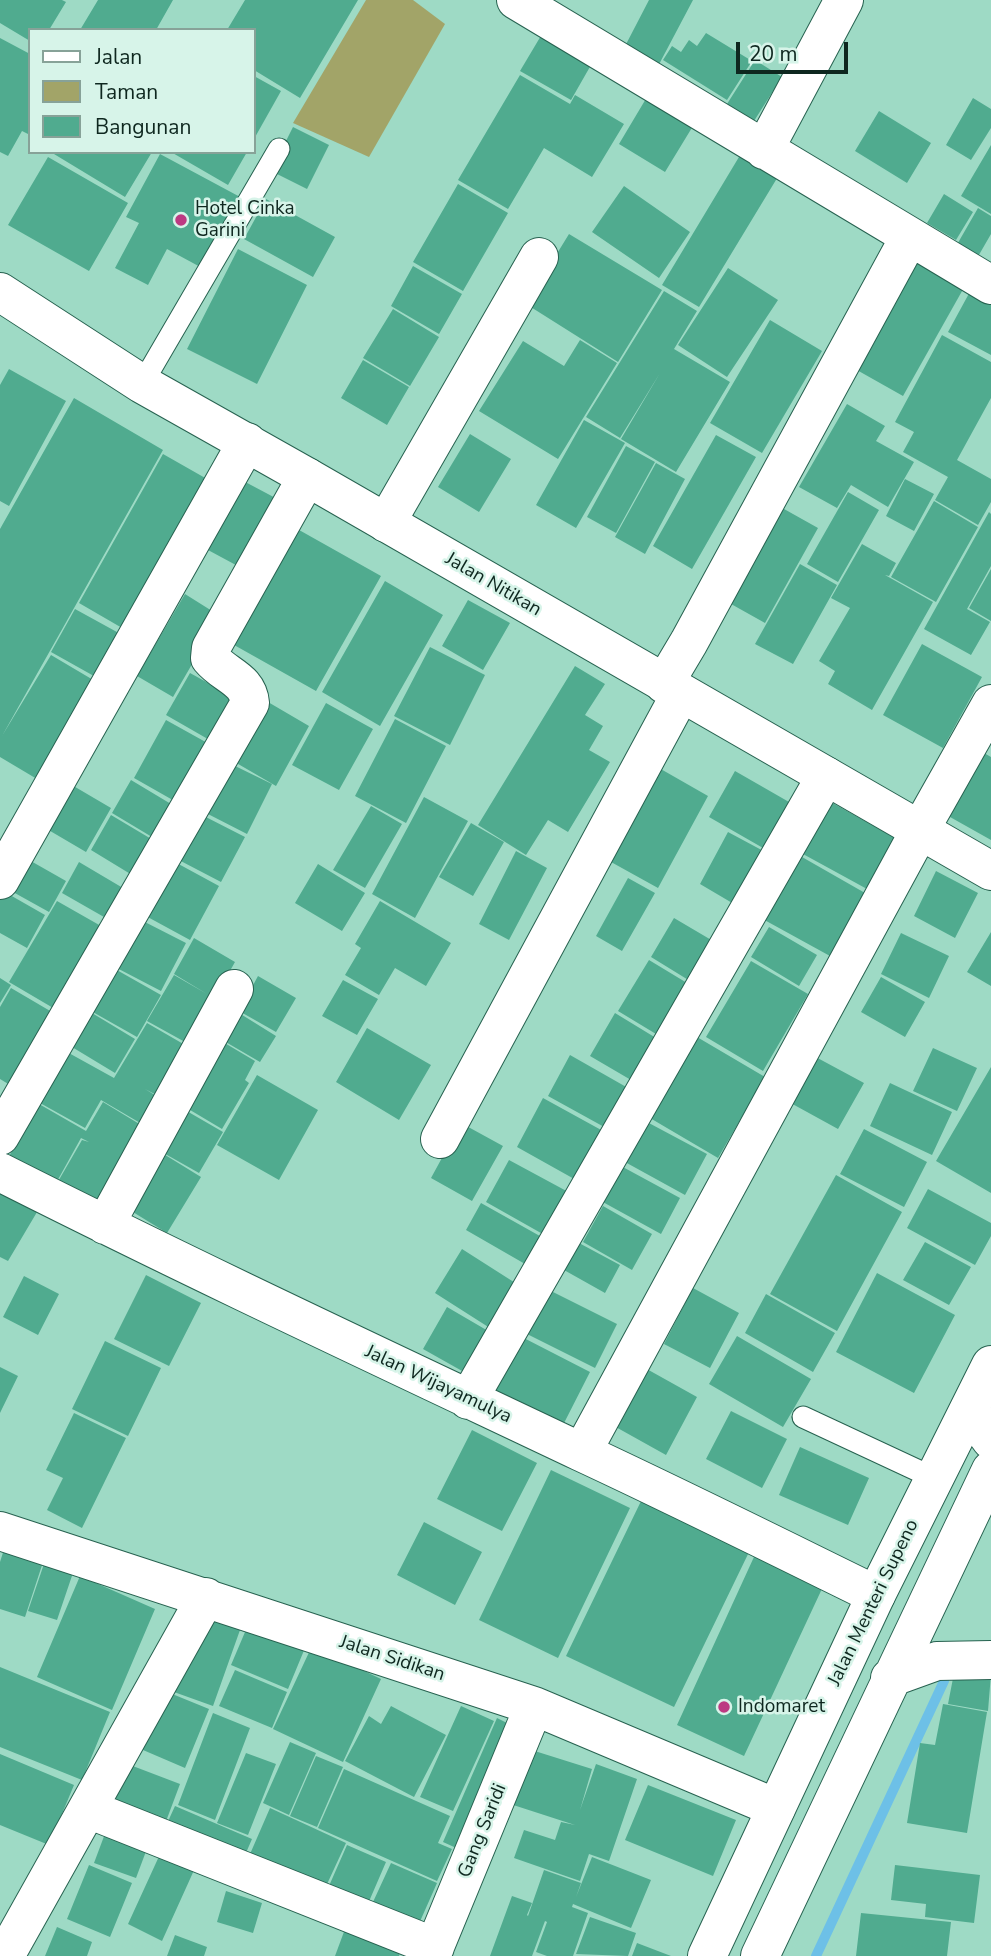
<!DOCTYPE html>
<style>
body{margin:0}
#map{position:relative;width:991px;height:1956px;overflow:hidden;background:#9edac5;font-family:"Nunito Sans",sans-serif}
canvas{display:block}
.legend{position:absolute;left:28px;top:28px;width:228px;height:126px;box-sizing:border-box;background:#d7f4e9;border:2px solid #87a298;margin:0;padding:9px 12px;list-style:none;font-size:21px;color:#0e271f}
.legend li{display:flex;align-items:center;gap:14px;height:35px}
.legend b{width:35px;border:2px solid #87a298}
.scale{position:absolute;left:736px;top:42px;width:112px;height:32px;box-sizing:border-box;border:4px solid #0e271f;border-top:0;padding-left:9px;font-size:21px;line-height:24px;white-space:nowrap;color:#0e271f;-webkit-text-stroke:5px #d7f4e9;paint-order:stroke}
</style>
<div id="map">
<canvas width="991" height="1956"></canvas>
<ul class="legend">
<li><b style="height:9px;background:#fff"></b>Jalan</li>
<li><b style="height:19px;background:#a2a468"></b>Taman</li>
<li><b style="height:19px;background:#50ab8f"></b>Bangunan</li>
</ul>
<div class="scale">20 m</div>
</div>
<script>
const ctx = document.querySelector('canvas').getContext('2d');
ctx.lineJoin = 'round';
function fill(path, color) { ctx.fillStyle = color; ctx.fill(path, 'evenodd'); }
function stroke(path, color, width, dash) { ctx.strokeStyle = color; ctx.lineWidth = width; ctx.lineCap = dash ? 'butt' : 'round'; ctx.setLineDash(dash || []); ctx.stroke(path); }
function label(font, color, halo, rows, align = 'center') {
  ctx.font = font + ' "Nunito Sans",sans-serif'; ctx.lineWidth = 5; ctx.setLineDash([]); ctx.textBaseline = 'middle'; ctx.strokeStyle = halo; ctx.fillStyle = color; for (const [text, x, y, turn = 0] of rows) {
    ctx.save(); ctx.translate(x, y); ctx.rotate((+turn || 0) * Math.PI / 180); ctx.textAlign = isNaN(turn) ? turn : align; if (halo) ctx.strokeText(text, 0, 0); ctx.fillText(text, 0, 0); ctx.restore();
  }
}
fill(new Path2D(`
 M366 0H413L445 24 369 157 293 123Z`), '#a2a468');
stroke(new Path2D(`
 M816 1956 944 1681`), '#6dc0e7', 10);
fill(new Path2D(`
 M0 0H62L66 2 49 30H30V41L0 23Z
 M98 0H173L156 30H80Z
 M245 0H358L300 98 254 70V30H227Z
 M649 0H693L656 70 622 52Z
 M545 29 595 58 571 100 520 71Z
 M706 33 752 61 727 100 663 60 672 46 681 52 689 40 697 46Z
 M0 38 30 54V135L22 131 8 156 0 152Z
 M755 60 782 77 754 121 727 104Z
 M520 75 570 104 575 95 624 124 592 177 544 148 508 209 458 180Z
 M254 76 281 91 254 139Z
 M647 97 693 126 665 172 619 144Z
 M973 98 991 109V128L971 160 946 145Z
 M879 111 931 143 907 183 855 151Z
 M293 127 329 145 307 189 271 171Z
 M991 145V214L961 196Z
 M745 147 782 170 699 307 662 285Z
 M55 152H152L125 197 54 154Z
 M171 152H247L228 185Z
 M160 154 242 198 204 269 167 249 148 285 115 268 139 223 126 217Z
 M48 157 128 203 89 271 8 225Z
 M458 184 508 213 463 291 413 262Z
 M624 186 690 232 659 278 592 232Z
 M944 194 973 212 956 240 927 223Z
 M266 199 335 237 313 277 244 239Z
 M978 208 991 216V234L976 260 955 248Z
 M569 234 662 290 618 362 526 304Z
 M238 249 307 285 257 384 187 349Z
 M912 254 966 284 903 396 848 365Z
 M413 266 462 294 439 334 391 306Z
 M728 268 778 300 727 377 678 345Z
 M972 288 991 299V355L948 332Z
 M664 291 697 311 674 349 730 382 676 472 621 439 660 373 620 438 586 417Z
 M393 309 439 337 410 386 363 358Z
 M770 320 822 351 762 453 710 423Z
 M942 335 991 362V398L957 460 991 479V502L978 525 935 500 948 477 903 452 914 432 895 422Z
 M580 340 617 363 558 459 479 411 523 341 564 366Z
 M363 360 409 387 387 425 341 398Z
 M9 369 66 401 9 506 0 501V385Z
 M74 398 163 450 2 736 51 655 100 684 42 782 0 757V529Z
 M847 404 885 426 876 441 914 462 888 507 851 485 837 508 799 487Z
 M584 420 625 443 576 528 536 505Z
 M470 434 511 459 479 512 438 487Z
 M716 435 756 457 692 569 653 546Z
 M626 446 655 462 616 533 587 517Z
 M163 454 214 483 129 632 79 603Z
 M656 463 685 479 645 554 615 537Z
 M234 476 283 502 247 571 208 550Z
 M905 479 934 494 914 531 886 516Z
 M848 492 879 510 838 582 807 564Z
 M768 500 818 528 765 623 715 595Z
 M934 501 978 527 936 602 891 577Z
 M989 512 991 514V566L967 609 990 622 971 655 924 629Z
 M292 526 381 576 316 691 227 641Z
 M862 544 896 563 889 576 885 575 933 602 872 710 828 684 835 671 819 661 850 608 831 598Z
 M800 564 837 585 793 664 755 644Z
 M991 569V621L969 608Z
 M385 581 443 615 380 726 322 692Z
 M185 594 220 616 173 697 137 676Z
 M468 600 510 623 483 670 442 646Z
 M75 609 126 637 101 680 51 652Z
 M922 644 982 677 943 748 883 715Z
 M430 647 485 675 450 745 394 716Z
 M575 666 605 684 585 715 603 726 589 750 610 762 568 832 548 820 526 855 478 825Z
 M190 673 237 699 213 742 166 715Z
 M268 702 309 726 276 786 233 761Z
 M326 703 373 729 339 790 292 765Z
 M395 719 446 746 406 823 355 796Z
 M166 720 211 745 178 803 134 778Z
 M970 745 991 757V840L934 808Z
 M231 764 272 784 247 834 206 813Z
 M652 764 708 796 658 888 602 857Z
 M735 771 796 806 770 852 709 817Z
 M131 780 176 807 157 840 112 813Z
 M65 781 111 808 86 852 40 825Z
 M820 796 895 838 867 889 792 848Z
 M424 797 468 821 415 918 372 894Z
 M371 806 402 824 365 888 333 870Z
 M198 813 245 837 221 882 175 858Z
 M111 815 158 843 137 878 91 850Z
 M471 823 504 842 473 896 439 877Z
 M728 832 769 854 739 907 700 884Z
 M516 851 547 868 509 940 479 924Z
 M795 853 865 893 830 956 759 917Z
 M22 856 66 881 49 912 4 887Z
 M173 861 219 886 190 940 144 915Z
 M79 862 128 891 111 921 62 893Z
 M318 864 365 893 342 931 295 903Z
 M936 871 978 893 955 938 914 916Z
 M628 878 655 893 622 951 596 936Z
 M3 891 45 915 27 948 0 933V897Z
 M57 901 108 930 60 1012 9 982Z
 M380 901 451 943 426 986 395 968 379 995 345 975 361 948 355 944Z
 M674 918 713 941 690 981 651 957Z
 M139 919 186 943 161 991 113 966Z
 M769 927 817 955 799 986 751 957Z
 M991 932V986L967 972Z
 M901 933 949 956 929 998 881 974Z
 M194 938 235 962 214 999 194 1047 147 1021 174 975 207 994 174 974Z
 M649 960 687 983 656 1034 618 1011Z
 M751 961 808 994 763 1071 706 1037Z
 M115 969 161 995 137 1037 91 1011Z
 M258 976 296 998 276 1032 239 1011Z
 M881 977 925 1002 905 1037 861 1012Z
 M0 978 11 985 0 1003Z
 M343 980 378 999 357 1035 322 1016Z
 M11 988 57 1015 15 1088 0 1079V1007Z
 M92 1013 135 1039 115 1073 72 1047Z
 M239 1013 276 1036 260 1062 224 1041Z
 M615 1013 656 1038 631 1080 590 1056Z
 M147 1023 192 1049 164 1099 145 1089 163 1100 147 1127 101 1100 85 1128 40 1103 67 1052 114 1078Z
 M367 1028 431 1065 399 1120 336 1082Z
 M697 1037 765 1077 718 1158 650 1118Z
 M223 1042 255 1061 245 1080 249 1083 222 1129 180 1104Z
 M933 1048 977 1068 957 1111 913 1091Z
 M570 1055 628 1088 606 1128 548 1096Z
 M812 1055 864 1083 838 1129 787 1101Z
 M991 1067V1193L936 1161Z
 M257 1075 318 1110 279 1180 217 1145Z
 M890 1083 952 1112 932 1155 870 1126Z
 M543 1098 603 1131 576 1180 517 1147Z
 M103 1102 146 1128 99 1210 56 1185 82 1140 89 1142 81 1138 55 1185 8 1158 39 1104 86 1131Z
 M185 1110 223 1132 199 1173 160 1151Z
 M647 1122 707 1154 685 1195 625 1162Z
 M461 1123 503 1146 472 1201 431 1178Z
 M864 1129 927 1162 904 1207 840 1174Z
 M162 1153 201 1177 167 1233 128 1209Z
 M509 1160 572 1194 548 1237 486 1202Z
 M621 1166 680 1198 661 1234 601 1201Z
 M836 1175 902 1212 837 1331 770 1294Z
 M0 1183 40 1207 8 1261 0 1257Z
 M928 1189 991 1223V1236L975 1265 907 1228Z
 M481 1203 547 1240 532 1268 466 1230Z
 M603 1206 652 1234 632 1270 583 1242Z
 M925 1242 971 1267 949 1305 903 1280Z
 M579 1243 620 1265 605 1293 564 1270Z
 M462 1249 520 1286 493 1330 435 1293Z
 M877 1273 955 1315 914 1393 836 1352Z
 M146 1275 201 1303 169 1366 114 1339Z
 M24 1276 59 1294 38 1335 3 1317Z
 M693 1288 739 1313 710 1368 664 1344Z
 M547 1289 617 1324 595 1368 525 1333Z
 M766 1294 835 1333 813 1372 745 1333Z
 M447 1307 495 1335 471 1376 423 1349Z
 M518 1335 590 1372 562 1427 490 1391Z
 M737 1336 811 1379 783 1427 709 1384Z
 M105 1341 161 1368 128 1436 72 1409Z
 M0 1367 18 1376 0 1413Z
 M645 1368 697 1397 666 1455 614 1426Z
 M731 1411 787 1439 762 1488 706 1459Z
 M74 1413 126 1438 82 1528 47 1510 63 1478 46 1470Z
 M472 1430 537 1463 502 1531 437 1499Z
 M800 1447 869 1478 848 1525 779 1495Z
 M551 1470 630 1508 558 1658 479 1620Z
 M643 1497 750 1550 674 1707 566 1656Z
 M424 1522 482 1552 455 1605 397 1575Z
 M7 1540 46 1553 25 1617 0 1609V1562Z
 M759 1546 827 1578 744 1756 677 1725Z
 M47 1555 76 1564 57 1620 28 1611Z
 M80 1576 155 1609 112 1710 37 1677Z
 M202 1616 240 1630 213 1706 174 1692Z
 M248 1625 305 1648 288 1689 231 1665Z
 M312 1646 381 1679 343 1762 273 1729Z
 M0 1667 110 1712 82 1780 0 1747Z
 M955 1668 991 1674 988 1711 948 1704Z
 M235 1670 287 1692 272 1728 219 1706Z
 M160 1689 209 1709 185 1768 136 1747Z
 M943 1704 987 1712 967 1833 907 1823 920 1743 935 1745Z
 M391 1706 446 1735 414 1797 345 1761 369 1716 381 1724Z
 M461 1706 494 1721 453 1811 420 1797Z
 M213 1713 250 1728 215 1820 178 1805Z
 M497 1718 517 1728 463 1851 443 1842Z
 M290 1742 316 1753 289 1815 263 1803Z
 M522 1747 592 1769 580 1810 596 1764 637 1779 609 1861 589 1854 580 1881 514 1858 524 1830 555 1840 561 1822 575 1825 504 1802Z
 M246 1753 276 1764 248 1835 217 1823Z
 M0 1754 74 1785 49 1845 0 1825Z
 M316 1756 343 1767 317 1827 290 1816Z
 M117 1760 180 1784 165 1824 102 1800Z
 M344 1769 450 1816 438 1843 452 1849 437 1881 318 1828Z
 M648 1785 736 1820 713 1876 625 1840Z
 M175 1806 252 1839 242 1862 165 1828Z
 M270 1808 346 1843 322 1895 247 1861Z
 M106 1831 148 1846 136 1878 94 1863Z
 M347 1845 386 1862 364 1913 325 1895Z
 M161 1852 195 1868 162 1941 128 1924Z
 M592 1857 651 1880 631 1928 573 1904 572 1907 588 1913 573 1956H547L536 1952 547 1922 545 1921 532 1956H490L512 1896 532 1903 527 1915 528 1916 544 1870 581 1883 576 1897Z
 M391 1863 437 1883 414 1935 367 1915Z
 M89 1865 132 1883 110 1937 67 1919Z
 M895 1865 980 1875 974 1923 925 1917 926 1904 891 1900Z
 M226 1891 262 1903 253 1933 217 1922Z
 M861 1913 951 1922 947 1956H856Z
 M590 1917 636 1933 628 1956 576 1954Z
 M348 1921 404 1940 399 1956H335Z
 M57 1927 92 1942 87 1956H45Z
 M175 1935 207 1947 204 1956H167Z
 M637 1943 671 1956H632Z`), '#50ab8f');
const lane = new Path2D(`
 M142 384 279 149
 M803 1417 936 1479`);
const street = new Path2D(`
 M516 0 991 285
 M764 150 844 0
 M386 523 539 257
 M664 684 689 642 909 238
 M0 880 247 442
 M0 1136 250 703C248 679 225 676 210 658L211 648 307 477
 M440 1139 681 693
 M0 1172C192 1269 387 1360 581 1452 680 1498 778 1547 876 1595
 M105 1225 234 989
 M468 1400 826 776
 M582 1452 920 830 991 704
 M0 1531 534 1706 776 1808
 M88 1809 435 1947
 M5 1956 206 1597
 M431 1956 534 1706`);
const secondary = new Path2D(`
 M0 292 142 384 307 477 991 871
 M969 1410 991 1440`);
const primary = new Path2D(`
 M890 1678 937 1661 991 1660
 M707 1956 876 1595 991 1365
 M760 1956 991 1470`);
stroke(lane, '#276250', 23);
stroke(street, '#276250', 40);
stroke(secondary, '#276250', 40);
stroke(primary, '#276250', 40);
stroke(lane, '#fff', 21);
stroke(street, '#fff', 38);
stroke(secondary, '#fff', 38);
stroke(primary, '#fff', 38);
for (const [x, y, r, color] of [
 [181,220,7,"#bc3a82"],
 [724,1707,7,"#bc3a82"]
]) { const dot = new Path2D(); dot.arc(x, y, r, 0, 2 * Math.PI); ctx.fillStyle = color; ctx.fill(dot); stroke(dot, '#d7f4e9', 2.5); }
label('19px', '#0e271f', '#d7f4e9', [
 ["Hotel Cinka",195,209],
 ["Garini",195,231],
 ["Indomaret",738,1707]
], 'left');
label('19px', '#0e271f', '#d7f4e9', [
 ["Jalan Nitikan",493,585,30],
 ["Jalan Wijayamulya",438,1385,25],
 ["Jalan Menteri Supeno",874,1603,-64],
 ["Jalan Sidikan",392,1659,18],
 ["Gang Saridi",483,1831,-68]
]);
</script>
